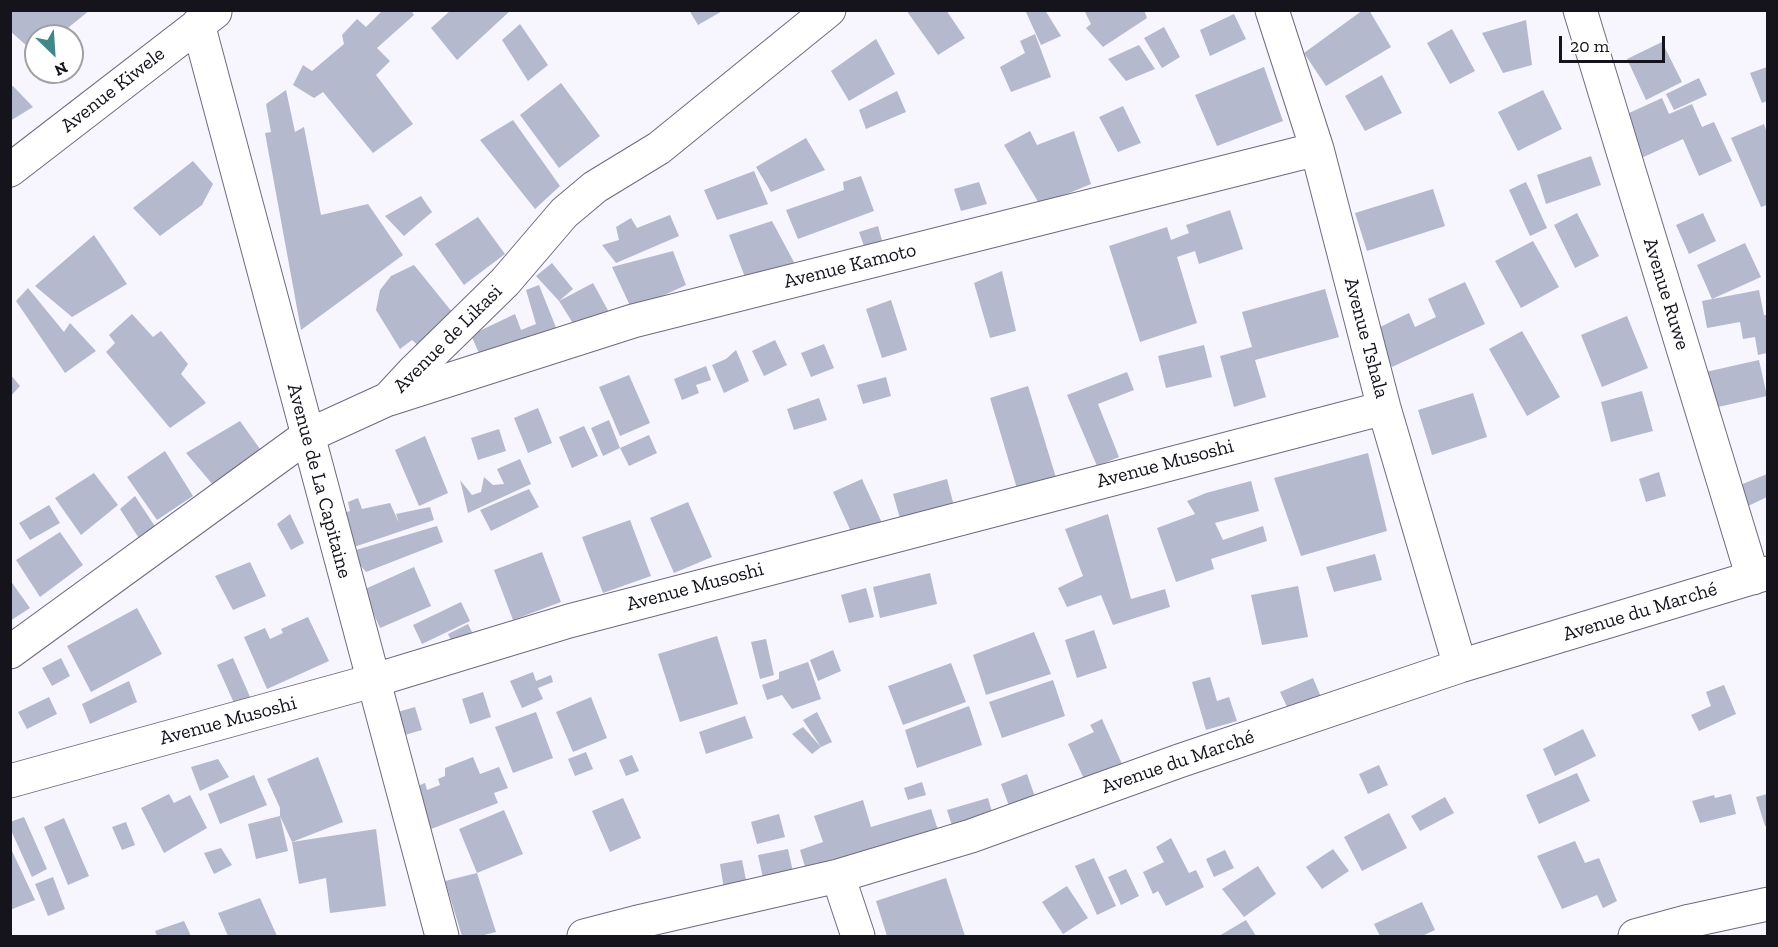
<!DOCTYPE html>
<meta charset="utf-8">
<style>
body{margin:0}
#map{position:relative;width:1778px;height:947px;overflow:hidden;background:#f7f5fe;font-family:"Zilla Slab",serif}
canvas{display:block}
.frame{position:absolute;inset:0;border:12px solid #15131b;pointer-events:none}
.north{position:absolute;left:24px;top:24px;width:60px;height:60px;box-sizing:border-box;background:#fff;border:2px solid #a1a1a4;border-radius:50%;rotate:155deg;font-size:16px;font-weight:700;line-height:24px;text-align:center;color:#15131b}
.north::after{content:'';display:block;margin:auto;width:21px;height:27px;background:#418989;clip-path:polygon(50% 0,100% 100%,50% 72%,0 100%)}
.scale{position:absolute;left:1559px;top:36px;width:106px;height:27px;box-sizing:border-box;border:3px solid #15131b;border-top:0;padding-left:8px;font-size:18px;line-height:21px;white-space:nowrap;color:#15131b;-webkit-text-stroke:4px #fff;paint-order:stroke}
</style>
<div id="map">
<canvas width="1778" height="947"></canvas>
<div class="frame"></div>
<div class="north">N</div>
<div class="scale">20 m</div>
</div>
<script>
const ctx = document.querySelector('canvas').getContext('2d');
ctx.lineJoin = 'round';
function fill(path, color) { ctx.fillStyle = color; ctx.fill(path, 'evenodd'); }
function stroke(path, color, width, dash) { ctx.strokeStyle = color; ctx.lineWidth = width; ctx.lineCap = dash ? 'butt' : 'round'; ctx.setLineDash(dash || []); ctx.stroke(path); }
function label(font, color, halo, rows, align = 'center') {
  ctx.font = font + ' "Zilla Slab",serif'; ctx.lineWidth = 5; ctx.setLineDash([]); ctx.textBaseline = 'middle'; ctx.strokeStyle = halo; ctx.fillStyle = color; for (const [text, x, y, turn = 0] of rows) {
    ctx.save(); ctx.translate(x, y); ctx.rotate((+turn || 0) * Math.PI / 180); ctx.textAlign = isNaN(turn) ? turn : align; if (halo) ctx.strokeText(text, 0, 0); ctx.fillText(text, 0, 0); ctx.restore();
  }
}
fill(new Path2D(`
 M10 10H90L58 36H36V54L10 31Z
 M383 10H411L414 15 377 48 390 61 376 75 413 124 373 153 323 92 314 98 293 85 303 65 312 71 344 44 342 35 357 19 366 27Z
 M451 10H511L457 60 431 28Z
 M689 10H724L698 25Z
 M906 10H946L965 38 938 55Z
 M1025 10H1045L1061 36 1041 45Z
 M1084 10H1144L1147 18 1103 47 1086 28 1091 24Z
 M1363 10H1369L1391 47 1326 86 1304 53Z
 M1234 14 1246 39 1210 56 1200 30Z
 M1526 20 1532 65 1503 73 1482 33Z
 M520 24 548 65 528 81 502 40Z
 M1164 27 1180 57 1162 68 1144 38Z
 M1452 29 1475 71 1450 84 1427 43Z
 M1035 34 1051 77 1011 92 1000 67 1025 53 1020 41Z
 M876 39 895 74 849 101 831 71Z
 M1662 42 1682 82 1646 100 1627 59Z
 M1139 45 1155 69 1126 81 1108 59Z
 M1264 67 1283 121 1217 146 1195 95Z
 M1767 67V101L1762 103 1750 73Z
 M1382 75 1402 113 1365 131 1345 96Z
 M1699 78 1707 95 1674 110 1666 94Z
 M561 83 600 136 559 168 520 115Z
 M13 86 33 107 10 121V88Z
 M286 90 295 132 304 127 321 215 368 204 403 255 301 330 265 133 271 132 266 104Z
 M1543 90 1562 129 1518 151 1498 112Z
 M897 91 906 112 866 129 859 110Z
 M1662 98 1669 114 1692 104 1702 127 1714 122 1732 161 1699 176 1683 139 1637 160 1618 118Z
 M1123 106 1141 143 1118 152 1099 117Z
 M513 120 560 186 535 209 480 140Z
 M1764 124 1767 133V205L1761 207 1731 138Z
 M1030 131 1037 145 1074 131 1091 184 1040 205 1004 145Z
 M806 138 825 170 771 192 756 167Z
 M1591 156 1601 185 1546 204 1537 175Z
 M193 161 213 184 202 205 160 236 133 208Z
 M754 171 768 204 717 220 704 190Z
 M861 176 874 211 798 239 786 210 844 190 843 182Z
 M979 182 987 204 961 211 954 189Z
 M1526 182 1547 228 1530 236 1509 190Z
 M1433 189 1445 226 1367 251 1355 213Z
 M421 196 432 212 404 236 385 216Z
 M1230 210 1243 249 1199 264 1195 251 1177 257 1197 323 1140 342 1109 246 1167 227 1171 240 1189 233 1186 225Z
 M1577 213 1599 256 1575 268 1554 225Z
 M1703 213 1716 241 1689 254 1676 225Z
 M670 215 679 236 616 263 602 245 619 240 616 227 631 218 637 228Z
 M478 217 505 254 464 285 435 244Z
 M772 221 795 264 746 280 729 235Z
 M878 226 883 244 865 249 859 232Z
 M94 235 127 284 72 317 35 286Z
 M1533 241 1559 287 1521 308 1495 261Z
 M1745 243 1761 277 1712 299 1697 265Z
 M673 251 686 285 632 310 612 267Z
 M552 263 573 289 559 301 536 276Z
 M414 265 457 318 422 349 412 340 400 349 376 310 380 290 391 276Z
 M1002 271 1016 331 990 338 974 283Z
 M1465 282 1485 324 1392 367 1374 330 1409 313 1415 327 1436 317 1428 299Z
 M593 283 610 314 579 333 559 301Z
 M539 285 559 335 483 362 471 335 515 314 521 330 536 324 526 290Z
 M28 288 64 332 70 323 96 351 65 373 16 301Z
 M1325 289 1339 337 1255 360 1266 397 1234 407 1220 356 1252 347 1242 312Z
 M1759 290 1764 315H1767V353L1758 355 1755 337 1743 339 1740 322 1707 328 1702 301Z
 M891 300 907 350 882 358 866 309Z
 M132 314 153 337 161 331 188 364 181 374 206 403 170 428 106 352 115 343 109 335Z
 M1627 316 1648 368 1602 387 1581 335Z
 M1522 331 1560 397 1527 416 1489 349Z
 M775 340 787 365 764 376 752 351Z
 M824 344 834 368 811 377 801 353Z
 M1204 345 1212 377 1166 388 1158 356Z
 M736 350 749 381 724 393 712 365 726 359Z
 M1759 360 1767 396 1709 409 1701 373Z
 M706 366 711 380 696 385 699 393 682 400 674 379Z
 M1127 372 1134 390 1098 404 1119 457 1097 466 1067 395Z
 M10 374 20 386 10 397Z
 M629 375 650 423 620 436 599 387Z
 M886 377 891 396 863 404 857 385Z
 M1028 386 1057 481 1018 492 990 398Z
 M1642 391 1653 431 1611 442 1601 402Z
 M1473 393 1487 437 1432 455 1418 410Z
 M819 398 827 420 794 430 787 409Z
 M538 408 552 443 528 453 514 418Z
 M609 420 620 448 603 456 591 428Z
 M240 421 265 456 219 492 186 453Z
 M584 426 598 456 572 468 559 437Z
 M499 429 506 451 478 460 471 438Z
 M649 435 657 453 629 466 620 448Z
 M425 436 448 493 419 506 395 450Z
 M165 451 193 496 157 520 127 477Z
 M1368 453 1387 531 1301 556 1274 478Z
 M520 459 531 484 468 513 460 480 472 495 481 492 484 477 493 485 504 484 497 469Z
 M1659 472 1666 496 1646 502 1639 479Z
 M94 473 118 505 81 535 55 498Z
 M1767 474V497L1744 508 1733 488Z
 M862 479 882 523 853 536 833 492Z
 M947 479 955 510 902 525 893 494Z
 M1251 481 1259 511 1215 523 1223 540 1263 526 1267 541 1211 559 1214 569 1176 582 1157 528 1195 514 1187 501 1206 493Z
 M529 489 539 507 491 531 480 510Z
 M135 496 162 537 144 546 120 509Z
 M358 498 362 509 390 503 399 523 396 514 430 507 434 520 354 547 340 514 350 511 348 502Z
 M688 502 712 557 674 573 650 518Z
 M49 505 60 523 30 540 19 523Z
 M290 514 304 543 291 550 277 524Z
 M1108 514 1131 599 1165 589 1170 607 1113 625 1101 595 1067 607 1058 588 1083 576 1065 529Z
 M630 520 651 576 603 593 582 537Z
 M437 526 443 542 366 572 349 552Z
 M60 532 83 565 40 597 16 560Z
 M542 552 561 602 513 620 494 570Z
 M1375 554 1382 580 1334 592 1326 567Z
 M250 562 266 596 233 610 215 576Z
 M414 567 431 606 380 628 363 590Z
 M930 573 937 604 880 618 873 587Z
 M10 580 30 608 10 621Z
 M1298 586 1308 637 1262 645 1251 595Z
 M866 588 874 617 849 623 841 595Z
 M461 602 470 621 422 644 413 625Z
 M137 608 162 654 91 692 67 646Z
 M308 617 329 661 267 689 244 637 265 628 270 639 283 633 281 629Z
 M468 624 478 644 458 654 448 634Z
 M1094 630 1107 668 1077 678 1065 640Z
 M1034 632 1051 674 986 695 973 655Z
 M717 636 738 704 680 722 658 654Z
 M766 639 774 675 760 679 751 642Z
 M833 650 841 671 818 681 810 660Z
 M61 658 70 676 52 686 42 668Z
 M233 658 254 706 238 712 217 665Z
 M808 662 821 699 792 709 782 695 767 700 762 685 779 679V672Z
 M951 663 966 702 903 725 888 686Z
 M533 672 536 681 551 675 553 682 538 688 543 699 522 708 510 681Z
 M1210 677 1217 701 1229 697 1237 721 1206 730 1192 682Z
 M1313 678 1321 697 1289 711 1280 692Z
 M1053 680 1065 716 1002 738 989 702Z
 M129 681 137 702 90 724 82 704Z
 M1724 685 1736 714 1699 731 1691 715 1711 706 1706 692Z
 M483 692 491 717 470 724 462 699Z
 M49 697 57 714 27 729 18 712Z
 M591 697 607 738 573 752 556 712Z
 M969 706 982 745 917 768 905 730Z
 M415 707 422 730 401 736 394 713Z
 M536 712 553 758 513 773 495 727Z
 M817 712 832 742 821 747 803 720Z
 M745 716 753 738 706 754 699 732Z
 M1102 719 1126 773 1089 790 1068 744 1094 732 1090 725Z
 M803 727 821 747 812 754 792 734Z
 M1583 729 1596 756 1555 776 1543 749Z
 M586 752 593 769 575 776 568 759Z
 M632 755 639 771 626 776 619 760Z
 M318 757 343 822 292 842 376 829 386 906 330 913 326 878 299 884 292 842 280 816V808L267 779Z
 M473 757 480 774 499 767 508 788 494 793 498 803 421 833 406 791 425 783 427 790 440 785 438 779 445 776V768Z
 M218 759 229 777 200 791 191 767Z
 M1379 765 1388 785 1368 794 1359 774Z
 M1577 773 1590 801 1539 824 1526 795Z
 M1027 774 1039 808 1013 817 1001 784Z
 M254 775 267 805 220 824 208 794Z
 M922 782 926 795 908 800 904 788Z
 M169 794 174 803 190 795 207 828 164 853 141 808Z
 M1731 794 1736 814 1700 823 1692 801 1714 795 1715 798Z
 M1767 794V826H1765L1756 797Z
 M1445 797 1454 813 1420 831 1411 816Z
 M623 798 641 838 610 852 592 811Z
 M988 798 995 822 955 835 947 810Z
 M863 800 871 827 931 809 940 836 808 877 800 850 823 842 814 816Z
 M504 810 523 854 477 873 459 829Z
 M1389 813 1407 848 1362 871 1344 837Z
 M779 814 785 837 757 844 751 822Z
 M280 816 288 851 256 859 248 824Z
 M24 817 47 869 32 877 10 828V822Z
 M64 818 89 876 68 885 44 827Z
 M126 822 135 845 122 850 112 827Z
 M1171 838 1189 873 1196 870 1204 887 1166 906 1158 891 1153 894 1143 872 1164 862 1156 847Z
 M1575 841 1585 863 1599 858 1617 901 1603 908 1597 895 1562 909 1537 856Z
 M221 848 232 865 214 874 204 853Z
 M788 849 793 872 763 878 758 855Z
 M1333 849 1349 871 1322 889 1306 867Z
 M1225 850 1234 868 1214 877 1206 859Z
 M10 851H12L35 900 10 910Z
 M1094 858 1116 906 1097 915 1075 866Z
 M742 860 747 885 724 889 720 864Z
 M1258 866 1276 894 1244 917 1222 889Z
 M1126 869 1139 896 1121 905 1108 877Z
 M477 873 496 932 480 936H462L445 881Z
 M53 877 65 909 48 916 35 884Z
 M946 878 965 936H887L876 901Z
 M1067 886 1088 918 1063 934 1042 902Z
 M260 898 277 936H228L218 913Z
 M1422 902 1435 930 1422 936H1380L1374 924Z
 M1246 920 1256 936H1219Z
 M184 921 191 936H157L155 931Z`), '#b5b9ce');
const minor = new Path2D(`
 M1272 10 1317 149 1384 408 1460 666
 M1580 10 1753 578
 M198 24 442 936
 M10 170 215 12
 M389 399 633 321 1317 149
 M10 652 307 436 388 399 414 371 505 282 564 213 595 187 659 148 829 10
 M10 781 372 681 569 621 1384 408
 M838 876 858 936
 M584 936 642 921 838 876 971 836 1179 761 1460 666 1768 573
 M1635 936 1690 921 1768 904`);
stroke(minor, '#6f6b7e', 35);
stroke(minor, '#fff', 33);
label('20px', '#15131b', '#fff', [
 ["Avenue Kiwele",113,90,-38],
 ["Avenue Kamoto",850,266,-14],
 ["Avenue Ruwe",1666,294,73],
 ["Avenue Tshala",1366,338,75],
 ["Avenue de Likasi",448,339,-45],
 ["Avenue Musoshi",1165,464,-15],
 ["Avenue de La Capitaine",319,481,75],
 ["Avenue Musoshi",695,587,-15],
 ["Avenue du Marché",1640,612,-17],
 ["Avenue Musoshi",228,721,-15],
 ["Avenue du Marché",1178,762,-19]
]);
</script>
